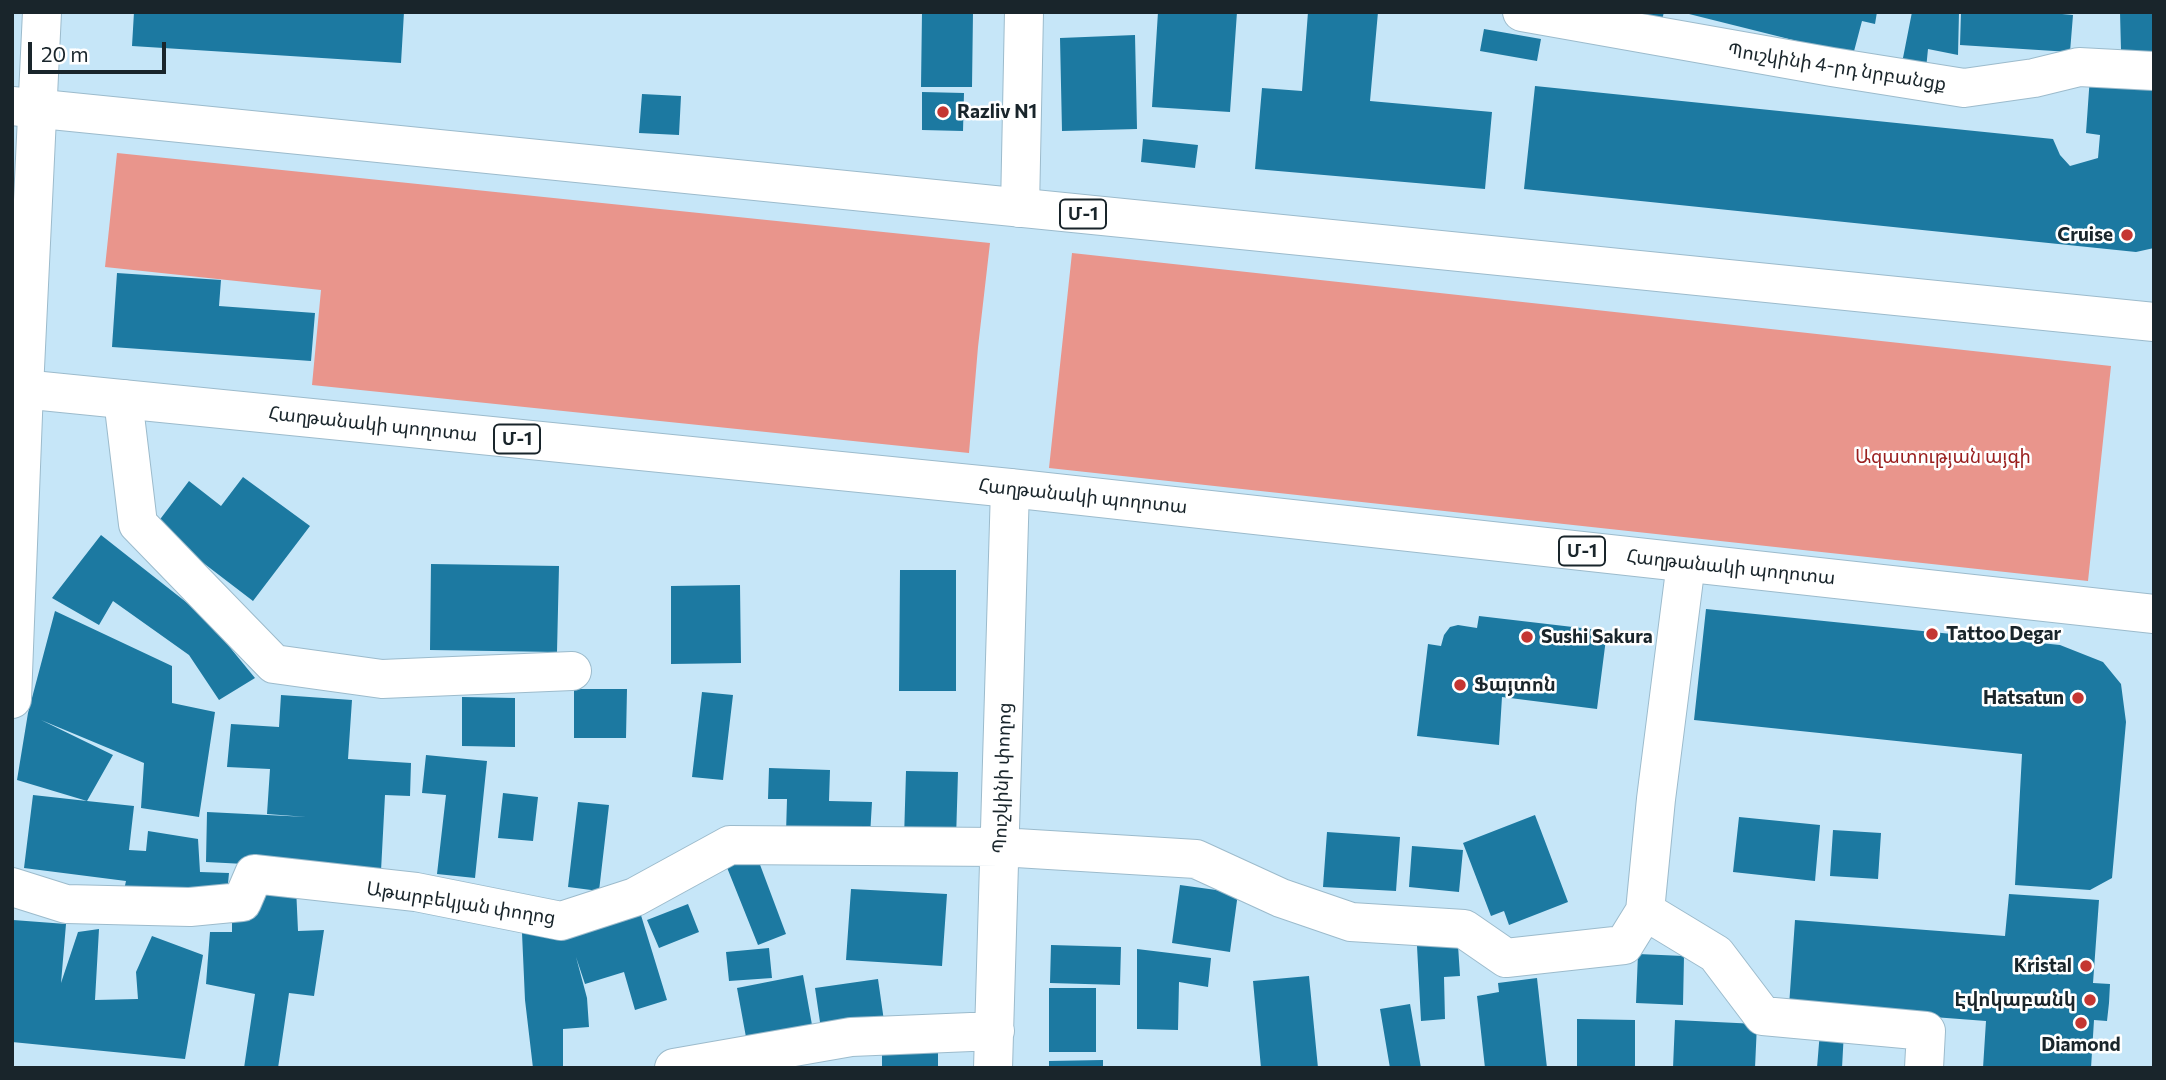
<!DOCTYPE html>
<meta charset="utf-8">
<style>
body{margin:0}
#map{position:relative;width:2166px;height:1080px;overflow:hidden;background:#c6e6f8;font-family:Commissioner,sans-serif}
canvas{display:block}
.frame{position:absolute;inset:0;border:14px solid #19252b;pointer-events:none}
.scale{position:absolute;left:28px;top:42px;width:138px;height:32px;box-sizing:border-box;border:4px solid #19252b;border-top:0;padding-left:9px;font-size:21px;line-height:24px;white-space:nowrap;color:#19252b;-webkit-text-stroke:5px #fff;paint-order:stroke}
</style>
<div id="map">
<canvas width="2166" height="1080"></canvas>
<div class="frame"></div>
<div class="scale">20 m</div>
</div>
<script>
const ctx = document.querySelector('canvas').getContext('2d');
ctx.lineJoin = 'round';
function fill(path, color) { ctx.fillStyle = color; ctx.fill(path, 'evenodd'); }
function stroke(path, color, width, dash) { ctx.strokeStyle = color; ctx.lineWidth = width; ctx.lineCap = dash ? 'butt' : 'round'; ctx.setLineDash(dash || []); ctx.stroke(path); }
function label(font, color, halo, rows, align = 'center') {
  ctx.font = font + ' Commissioner,"Noto Sans Armenian",sans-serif'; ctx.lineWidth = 5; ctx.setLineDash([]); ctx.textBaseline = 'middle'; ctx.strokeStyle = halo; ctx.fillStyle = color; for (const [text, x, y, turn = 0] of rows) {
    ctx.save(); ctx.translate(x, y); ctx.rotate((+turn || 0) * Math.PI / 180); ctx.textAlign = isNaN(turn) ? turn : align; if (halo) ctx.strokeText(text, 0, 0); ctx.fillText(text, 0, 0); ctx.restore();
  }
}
fill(new Path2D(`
 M117 153 990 243 978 347 969 453 312 385 321 290 105 267Z
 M1072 253 2111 366 2088 581 1049 468Z`), '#e9958c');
fill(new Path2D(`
 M134 12H404L401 63 132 46Z
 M922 12H973L972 87H921Z
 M1158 12H1237L1230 112 1152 107Z
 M1308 12H1378L1370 101 1492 112 1485 189 1255 169 1262 88 1302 91Z
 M1634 12H1664L1662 20Z
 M1681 12H1877L1875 24 1862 21 1853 55Z
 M1912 12H1959L1958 55 1928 49 1926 69 1902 63Z
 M1961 12H2063L2062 14 2073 15 2070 52 1960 45Z
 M2120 12H2154V52L2121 50Z
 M1484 29 1541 39 1537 61 1480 51Z
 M1135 35 1137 129 1062 131 1060 38Z
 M2090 76 2154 82V248L2136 252 1524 189 1535 86 2053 139 2060 155 2070 166 2098 158 2100 135 2086 133Z
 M922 92 964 93 963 131 922 130Z
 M642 94 681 96 679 135 639 133Z
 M1143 139 1198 145 1195 168 1141 162Z
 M117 273 221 280 219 306 315 313 311 361 112 347Z
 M243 477 310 526 253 601 155 526 189 481 221 506Z
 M101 535 205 617 255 678 219 700 189 655 113 601 99 625 52 598Z
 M431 564 559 566 557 652 430 650Z
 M900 570H956V691H899Z
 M740 585 741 663 671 664V586Z
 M1706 609 2060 645 2103 662 2121 684 2126 722 2112 878 2090 890 2015 885 2022 754 1694 720Z
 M55 611 172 666V703L215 712 199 817 141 808 144 763 41 720 113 755 87 801 134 806 129 850 146 851 148 831 198 839 200 872 229 873 227 894 122 899 126 881 24 868 33 795 87 801 17 780 28 713Z
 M1479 616 1607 631 1597 709 1502 697 1499 745 1417 736 1428 644 1441 646 1444 635 1450 627 1458 625 1477 628Z
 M574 689H627L626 738H574Z
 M702 692 733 695 723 780 692 777Z
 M281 695 352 700 348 759 411 763 410 796 385 795 381 871 206 862 207 812 307 817 267 814 270 769 227 767 231 724 279 727Z
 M462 697 515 698V747L462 746Z
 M426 755 487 761 475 878 437 874 446 795 422 793Z
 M769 768 830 770 829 801 872 802 870 836 786 833 787 799H768Z
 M906 771 958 772 956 840 904 839Z
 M503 793 538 797 533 841 498 838Z
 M578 802 609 805 599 891 568 887Z
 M1535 815 1568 902 1509 925 1504 911 1491 916 1463 843Z
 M1739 817 1820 825 1815 881 1733 872Z
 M1833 830 1881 833 1878 879 1830 876Z
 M1327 832 1400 837 1396 891 1323 887Z
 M1412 846 1463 850 1459 892 1409 887Z
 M756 854 786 934 758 945 726 865Z
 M1180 885 1238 893 1230 952 1172 943Z
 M296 887 298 931 324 930 314 996 289 993 278 1068H244L255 994 206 984 210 932H232V917L256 889Z
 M851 889 947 894 942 966 846 960Z
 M2009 894 2099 900 2093 983 2110 984 2109 1003 2107 1021 2094 1020 2091 1068H1983L1986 1021 1789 1006 1795 920 2005 936Z
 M688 904 699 932 659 948 647 920Z
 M640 912 667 1000 635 1010 624 972 585 984 576 957 587 998 589 1027 563 1029V1068H533L525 1000 522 933 569 934Z
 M13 920 66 924 61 983 78 932 99 929 95 1000 138 999 136 972 152 936 203 955 185 1059 12 1042Z
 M1051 945 1121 947 1120 985 1050 983Z
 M1458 945 1460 976 1444 977 1445 1019 1421 1021 1417 946Z
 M769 948 772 978 729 981 726 952Z
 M1137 949 1211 958 1208 987 1179 982 1178 1030 1137 1029Z
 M1638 954 1684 956 1683 1005 1636 1003Z
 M803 975 814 1036 748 1048 737 988Z
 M1309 976 1318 1068H1261L1253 981Z
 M1537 978 1547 1068H1485L1477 996 1499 992 1498 983Z
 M878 979 884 1021 821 1029 815 988Z
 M1049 988H1096V1052H1049Z
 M1410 1004 1421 1068H1390L1380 1009Z
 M1577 1019 1635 1020V1068H1577Z
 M1675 1020 1757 1024 1755 1068H1673Z
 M1820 1031H1844L1842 1068H1817Z
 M882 1046 938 1047V1068H882Z
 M1103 1060V1068H1049V1061Z`), '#1c79a1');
const minor = new Path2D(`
 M1522 12 1832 67 1964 88 2034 78 2079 67 2154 71
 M123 399 138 524 274 664 382 679 572 671
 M12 699 24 389
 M12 887 66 904 190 907 242 902 254 874 416 892 561 921 635 897 730 845 1000 847 1196 859 1281 898 1351 922 1464 929 1506 958 1624 945 1645 911 1656 799 1686 563
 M1645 911 1716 954 1763 1016 1926 1031 1924 1068
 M674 1068 851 1037 995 1031
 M993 1068 1010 488`);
const major = new Path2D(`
 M1020 208 1024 12
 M24 389 42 12`);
const highway = new Path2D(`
 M12 106 2154 322
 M12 388 1010 488 2154 614`);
stroke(minor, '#9cbbcc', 40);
stroke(major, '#9cbbcc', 40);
stroke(highway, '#9cbbcc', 40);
stroke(minor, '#fff', 38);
stroke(major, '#fff', 38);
stroke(highway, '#fff', 38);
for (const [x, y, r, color] of [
 [943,112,7,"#c43632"],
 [2127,235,7,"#c43632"],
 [1932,634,7,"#c43632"],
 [1527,637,7,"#c43632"],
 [1460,685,7,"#c43632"],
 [2078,698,7,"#c43632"],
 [2086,966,7,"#c43632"],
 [2090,1000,7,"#c43632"],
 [2081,1023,7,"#c43632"]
]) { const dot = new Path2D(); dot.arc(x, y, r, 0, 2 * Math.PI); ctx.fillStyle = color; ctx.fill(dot); stroke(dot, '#fff', 2.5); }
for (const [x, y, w] of [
 [1083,214,46],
 [517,439,46],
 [1582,551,46]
]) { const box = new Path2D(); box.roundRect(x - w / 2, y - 14.5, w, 29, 5); ctx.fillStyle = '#fff'; ctx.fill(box); stroke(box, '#19252b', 2); }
label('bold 18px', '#19252b', null, [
 ["Մ-1",1083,214],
 ["Մ-1",517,439],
 ["Մ-1",1582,551]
]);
label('19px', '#19252b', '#fff', [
 ["Պուշկինի 4-րդ նրբանցք",1837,67,9],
 ["Հաղթանակի պողոտա",373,424,6],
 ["Հաղթանակի պողոտա",1083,496,6],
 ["Հաղթանակի պողոտա",1731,567,6],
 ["Պուշկինի փողոց",1002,778,-88],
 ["Աթարբեկյան փողոց",461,903,9]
]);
label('bold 19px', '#19252b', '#fff', [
 ["Razliv N1",957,112],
 ["Cruise",2113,235,"right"],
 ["Tattoo Degar",1946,634],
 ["Sushi Sakura",1541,637],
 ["Ֆայտոն",1474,685],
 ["Hatsatun",2064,698,"right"],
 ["Kristal",2072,966,"right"],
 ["Էվոկաբանկ",2076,1000,"right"],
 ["Diamond",2081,1045,"center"]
], 'left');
label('19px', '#991f1e', '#fff', [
 ["Ազատության այգի",1943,457]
]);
</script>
